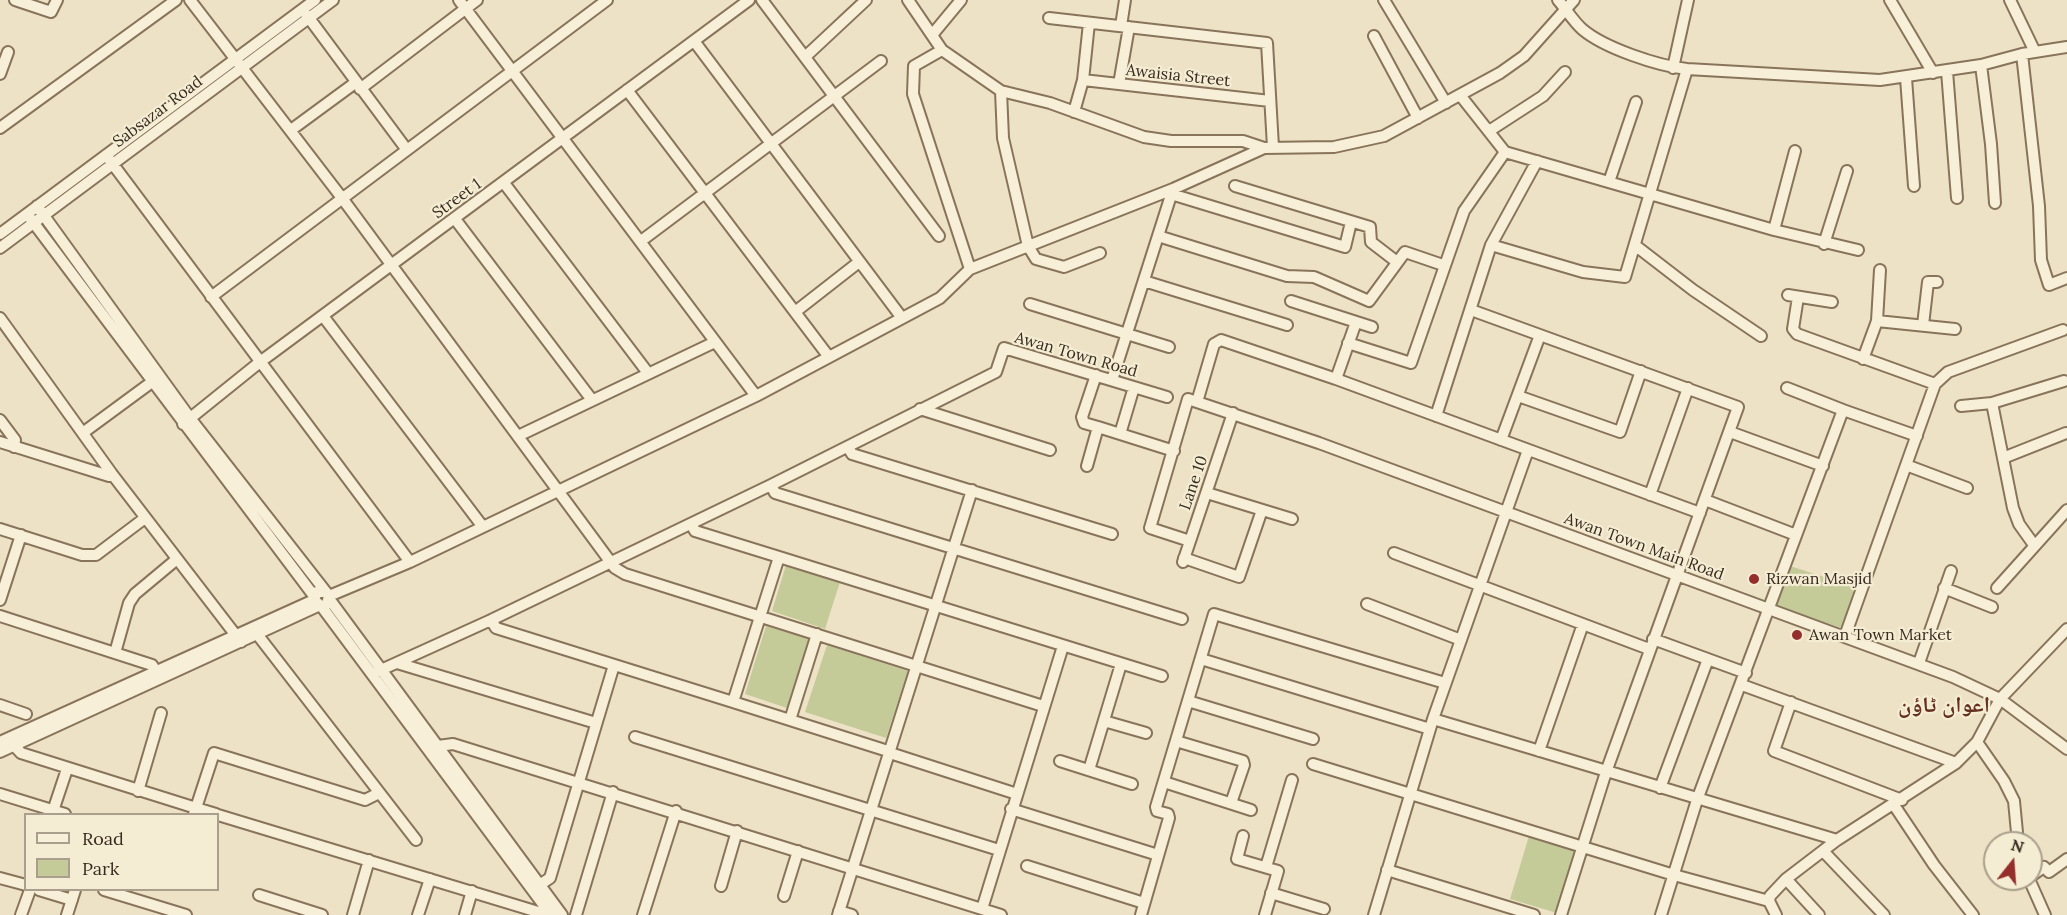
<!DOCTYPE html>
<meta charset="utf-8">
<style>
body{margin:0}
#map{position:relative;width:2067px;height:915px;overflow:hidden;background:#ede2c5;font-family:Lora,serif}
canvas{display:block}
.legend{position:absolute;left:24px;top:813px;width:195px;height:78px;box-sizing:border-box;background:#f5ecd4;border:2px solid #a99f8c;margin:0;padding:8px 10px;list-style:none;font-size:18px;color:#382c1f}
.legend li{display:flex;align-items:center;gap:12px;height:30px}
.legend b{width:30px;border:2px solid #a99f8c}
.north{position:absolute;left:1983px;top:831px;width:60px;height:60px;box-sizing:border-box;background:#f5ecd4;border:2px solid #a99f8c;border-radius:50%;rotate:17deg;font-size:16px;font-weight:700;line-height:24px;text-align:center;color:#382c1f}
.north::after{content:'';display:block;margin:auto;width:21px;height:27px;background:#952f2d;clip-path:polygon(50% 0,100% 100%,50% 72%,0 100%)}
</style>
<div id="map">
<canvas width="2067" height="915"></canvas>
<ul class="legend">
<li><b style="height:8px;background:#f8efd8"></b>Road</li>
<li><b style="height:16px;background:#c4cb99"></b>Park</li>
</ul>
<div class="north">N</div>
</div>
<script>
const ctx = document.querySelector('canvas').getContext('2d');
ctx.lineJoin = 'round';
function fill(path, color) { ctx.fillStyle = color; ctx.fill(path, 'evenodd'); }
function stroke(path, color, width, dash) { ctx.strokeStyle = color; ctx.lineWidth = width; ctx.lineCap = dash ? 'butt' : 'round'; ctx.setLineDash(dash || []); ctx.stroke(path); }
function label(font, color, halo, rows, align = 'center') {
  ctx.font = font + ' Lora,"Noto Naskh Arabic",serif'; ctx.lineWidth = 4.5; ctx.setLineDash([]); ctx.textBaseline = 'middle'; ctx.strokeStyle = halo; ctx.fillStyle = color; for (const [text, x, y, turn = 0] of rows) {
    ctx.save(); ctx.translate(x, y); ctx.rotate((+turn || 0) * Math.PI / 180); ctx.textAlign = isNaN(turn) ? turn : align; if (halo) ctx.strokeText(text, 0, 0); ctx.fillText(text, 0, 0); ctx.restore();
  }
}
fill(new Path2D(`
 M786 565 840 582 825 629 772 611Z
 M1790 566 1855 587 1842 628 1776 607Z
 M766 626 812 640 790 709 745 694Z
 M827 645 908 671 886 738 805 712Z
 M1529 836 1576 849 1557 913 1510 899Z`), '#c4cb99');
const minor = new Path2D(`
 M15 0 51 12 57 0
 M190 0 342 198 615 568 625 574 1043 706
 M459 0 756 396
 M762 0 939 236
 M908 0 942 50 1001 91 1050 103 1144 137 1171 141H1243L1264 148
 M1384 0 1446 103
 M1558 0C1566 9 1573 21 1582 29 1604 48 1658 66 1687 69L1880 80 1981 65 2022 54 2067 47
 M1890 0 1933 73
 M2010 0 2035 52
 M306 14 407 150
 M1049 18 1267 43 1273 147
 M1121 26 1125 0
 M932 35 961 0
 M1374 36 1418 118
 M694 41 902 318
 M942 50 914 66 913 94 970 269
 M2022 54 2039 206 2041 260 2049 285 2067 278
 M805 57 866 0
 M1981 65 1991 144 1995 203
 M1673 68 1688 0
 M1947 71 1957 198
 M0 74 8 52
 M1906 78 1914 186
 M1083 80 1270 101
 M1119 84 1129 27
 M360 89 477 0
 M627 90 829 357
 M1001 91 1003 138 1028 246 1036 259 1064 267 1100 253
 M1460 95 1505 152 1774 230 1858 250
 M1074 112 1083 80 1089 23
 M0 128 176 0
 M291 130 355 83
 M1489 131 1543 96 1565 72
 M106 155 410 562
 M1609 182 1636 102
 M504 183 648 373
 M1235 186 1370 227 1371 242 1397 262
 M1171 194 1345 247 1351 222
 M37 206 190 418 326 592
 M27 214 314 596
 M455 219 592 400
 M1774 230 1795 151
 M0 234 315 0
 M1158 236 1287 276 1314 277 1369 301 1405 252 1443 265
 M641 241 881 61
 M1824 244 1847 171
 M1491 245 1583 272 1625 277 1687 69
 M1636 246 1693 290 1761 336
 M0 248 333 0
 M1144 281 1287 325
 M1788 295 1832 302
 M211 297 607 0
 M1798 297 1793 329 1797 334 1935 384
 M1291 301 1372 327
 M1030 304 1169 347
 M1471 310 1738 407 1606 772 1561 915
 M795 312 859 262
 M323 316 483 527
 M0 318 112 474 241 642
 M1877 321 1955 329
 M1923 325 1928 282H1937
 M1348 343 1411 363 1464 211 1505 152
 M1863 359 1877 321 1880 270
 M1336 379 1356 322
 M1112 380 1173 189
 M1787 388 1843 410
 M1518 396 1620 432 1641 371
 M1197 402 1319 443 1953 677 2000 699 2067 749
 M1992 403 2013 508 2019 524 2034 545
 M1961 406 1992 403 2064 381
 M920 409 1050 450
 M1436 416 1491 245 1537 161
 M0 420 15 440 14 447
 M183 424 260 362 749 0
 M1098 427 1174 451
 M84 432 156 379
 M1730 432 1823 466
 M1120 434 1134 387
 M518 436 715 342
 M1501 440 1540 335
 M0 442 109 476 112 474
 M848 447 852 454 1112 534
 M2003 458 2066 433
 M1906 465 1967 488
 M1087 466 1098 427 1084 423 1082 417 1096 375
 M771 485 775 493 1182 619
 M1207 493 1292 519
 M1650 495 1688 388
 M1705 500 1796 535
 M691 524 695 531 779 557 733 702 891 752
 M0 529 82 555H96L145 518
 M1190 541 1150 528 1188 399 1197 402 1214 344 1221 340 1336 379 1700 513
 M1394 553 1649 649
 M779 557 1162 676
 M1184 558 1239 577 1262 510
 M1183 562 1233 413
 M1944 588 1992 607
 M1997 588 2067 510
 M329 596 410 562 756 396 940 298 970 269 1173 189 1264 148 1334 147 1384 136 1500 73 1524 56 1574 0
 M0 600 21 535
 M330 600 562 915
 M1367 604 1461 640
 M322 607 551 915
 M0 616 152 665 158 674
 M491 620 496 628 733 702
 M257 634 416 840
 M1845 636 1935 384 1948 372 2063 330
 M1653 639 1746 673
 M115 653 129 603 135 594 177 559
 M1201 659 1430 729
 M397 663 596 723
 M1919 663 1951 571
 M372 674 491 620 771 485 996 372 1004 348 1167 397
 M1742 685 1956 763
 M1188 701 1313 739
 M1791 702 1774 751 1902 800
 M0 705 26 714
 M1433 719 1837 840
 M790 720 817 634
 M1104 721 1146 733
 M635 737 999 850
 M10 741 21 753 196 808 194 814
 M1176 741 1243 761 1244 765 1231 803
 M0 742 314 600 317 592H326L329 596 327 604 322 607 314 600
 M1977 742 2004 781 2014 801 2018 843
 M1539 751 1583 624
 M0 752 318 606
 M430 752 438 746 453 744 1001 915
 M890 753 1017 794
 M1060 761 1132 784
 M1313 764 1674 875 1769 901 1770 896 1786 879 1837 840 1956 763 1977 742 2000 699 2067 629
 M1089 770 1121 664
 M1164 782 1251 810
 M1660 788 1708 659
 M138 791 161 713
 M0 794 65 814
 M1894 805 1934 865 1973 915
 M1011 809 1158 855
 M52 814 67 769
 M216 814 196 808 214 753 365 800 379 793
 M218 815 548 915
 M1243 836 1237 859 1278 871 1265 915
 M1823 851 1884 915
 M1027 866 1144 903
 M1266 867 1292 780
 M1387 870 1534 915
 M2031 876 2044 867 2049 872 2067 859
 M0 878 26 885
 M1786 879 1819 915
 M2029 879 2045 915
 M721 886 737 831
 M535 888 550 878 614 665
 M39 890 72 900
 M104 890 186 915
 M1271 893 1324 909
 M259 895 322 915
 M784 896 798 851
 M1769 901 1776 915
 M982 909 1063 646
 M839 911 852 915
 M21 915 30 890
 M67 915 75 890
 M353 915 369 860
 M418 915 430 879
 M465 915 472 891
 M576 915 613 792
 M643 915 676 811
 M838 915 972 490
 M1141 915 1169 818 1168 814 1157 811 1156 807 1214 614 1445 683
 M1374 915 1433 719 1528 450
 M1661 915 1697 800 1843 410 1917 436`);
stroke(minor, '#88745b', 14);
stroke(minor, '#f8efd8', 10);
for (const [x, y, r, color] of [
 [1754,579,6,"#952f2d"],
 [1797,635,6,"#952f2d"]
]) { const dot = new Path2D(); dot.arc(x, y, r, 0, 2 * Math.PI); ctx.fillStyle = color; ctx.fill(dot); stroke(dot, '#f5ecd4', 2); }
label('16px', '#382c1f', '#f5ecd4', [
 ["Awaisia Street",1178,76,6],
 ["Sabsazar Road",158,112,-37],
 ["Street 1",457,199,-36],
 ["Awan Town Road",1076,355,16],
 ["Lane 10",1194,483,-71],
 ["Awan Town Main Road",1644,547,20]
]);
label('16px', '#382c1f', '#f5ecd4', [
 ["Rizwan Masjid",1766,579],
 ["Awan Town Market",1809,635]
], 'left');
label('bold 22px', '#64301f', '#f5ecd4', [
 ["اعوان ٹاؤن",1944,706]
]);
</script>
